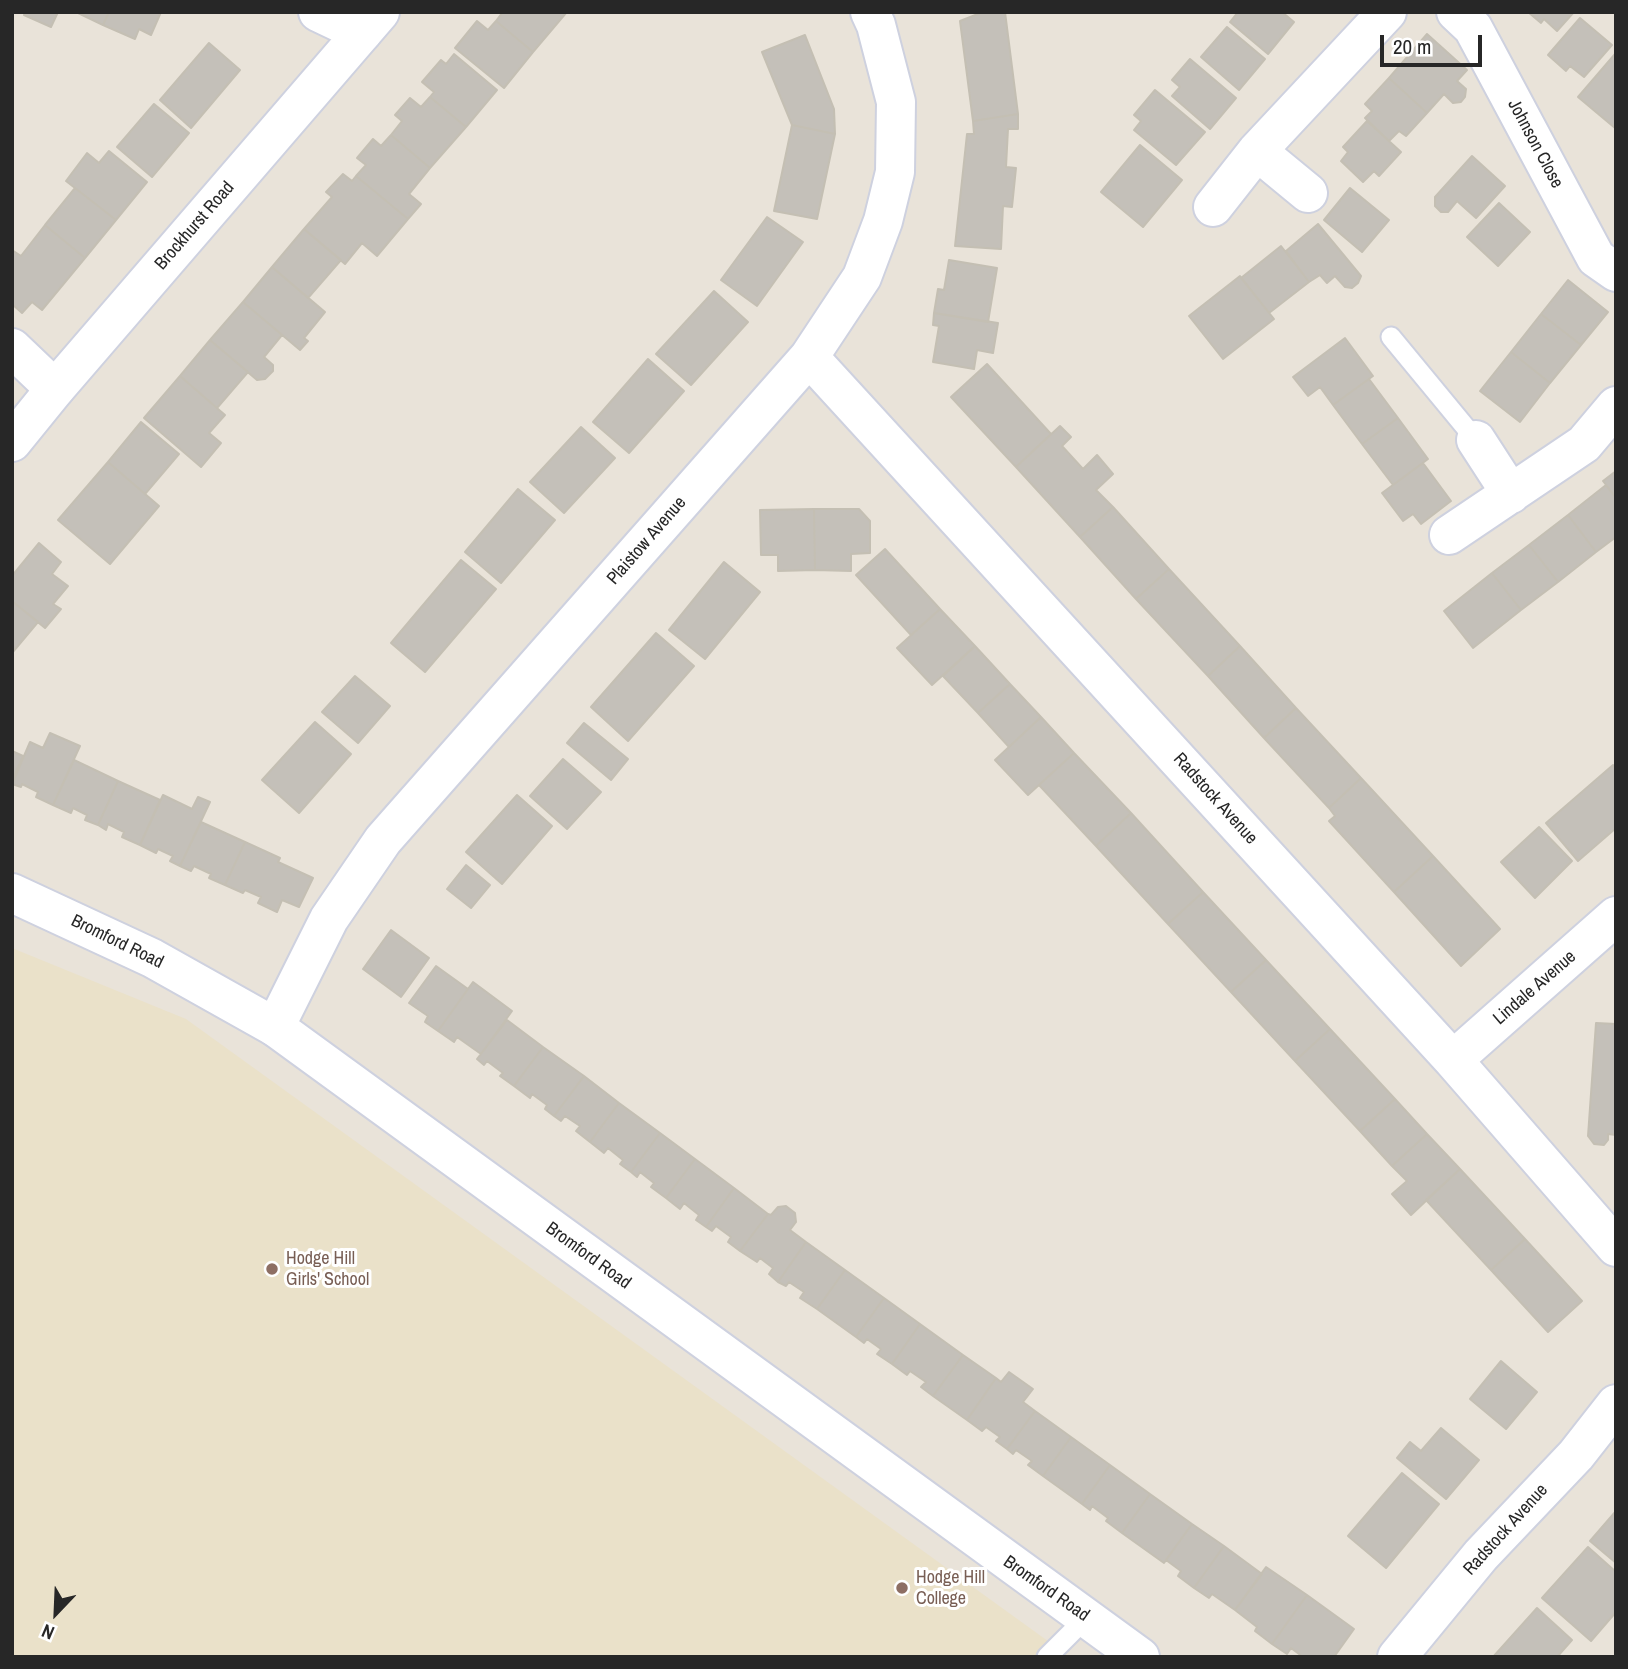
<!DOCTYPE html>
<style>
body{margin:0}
#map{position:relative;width:1628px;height:1669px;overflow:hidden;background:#e9e3d9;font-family:"Archivo Narrow",sans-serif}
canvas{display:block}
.frame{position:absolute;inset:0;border:14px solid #272727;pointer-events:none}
.north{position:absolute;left:21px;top:1578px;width:70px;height:70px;-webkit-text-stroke:5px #fff;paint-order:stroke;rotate:203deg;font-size:19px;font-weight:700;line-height:28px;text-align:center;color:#272727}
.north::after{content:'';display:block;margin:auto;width:24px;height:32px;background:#272727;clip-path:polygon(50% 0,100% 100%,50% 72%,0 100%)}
.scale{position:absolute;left:1380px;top:35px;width:102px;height:32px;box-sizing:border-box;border:4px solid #272727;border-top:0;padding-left:9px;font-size:21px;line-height:24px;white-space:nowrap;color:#272727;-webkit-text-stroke:5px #fff;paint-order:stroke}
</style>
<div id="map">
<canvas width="1628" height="1669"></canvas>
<div class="frame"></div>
<div class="north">N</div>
<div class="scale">20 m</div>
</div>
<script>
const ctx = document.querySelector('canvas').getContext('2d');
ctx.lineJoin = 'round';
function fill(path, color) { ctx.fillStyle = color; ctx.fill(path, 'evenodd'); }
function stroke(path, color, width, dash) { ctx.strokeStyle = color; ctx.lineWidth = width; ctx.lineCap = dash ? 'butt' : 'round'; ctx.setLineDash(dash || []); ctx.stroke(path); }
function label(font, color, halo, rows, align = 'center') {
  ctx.font = font + ' "Archivo Narrow",sans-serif'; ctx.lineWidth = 6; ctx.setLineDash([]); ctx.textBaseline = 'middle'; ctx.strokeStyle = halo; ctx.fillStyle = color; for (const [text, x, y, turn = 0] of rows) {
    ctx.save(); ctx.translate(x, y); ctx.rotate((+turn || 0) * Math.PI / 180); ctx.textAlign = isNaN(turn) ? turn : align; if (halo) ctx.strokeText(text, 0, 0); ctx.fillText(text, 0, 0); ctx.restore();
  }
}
fill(new Path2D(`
 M12 948 186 1019 1070 1657H12Z`), '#eae1c9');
const building = new Path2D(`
 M25 12H58L51 27 24 15Z
 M76 12H109L103 25Z
 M109 12H161L151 35 139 29 135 39 103 25Z
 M983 12H1005L1018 114 973 121 960 21Z
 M1238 12H1282L1294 22 1268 54 1230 22Z
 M1528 12H1574L1557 31 1544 19 1541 23Z
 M502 13 565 12 566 13 533 52 496 21Z
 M1580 18 1612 45 1584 77 1570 66 1566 71 1548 55Z
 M477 21 488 30 496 21 533 52 504 88 455 48Z
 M1227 27 1265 59 1239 90 1201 57Z
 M1427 34 1467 70 1457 81 1466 89 1465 97 1461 102 1453 103 1444 94 1427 113 1389 78Z
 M805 35 834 109 835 134 792 125 762 52Z
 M209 43 240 70 191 128 160 100Z
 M454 54 497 90 466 127 430 97 434 92 422 82 441 60 446 64Z
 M1615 54 1616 128H1615L1578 97Z
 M1190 59 1236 98 1210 129 1172 96 1180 87 1172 80Z
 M1389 78 1427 113 1406 136 1399 131 1389 141 1365 118 1372 111 1365 104Z
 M1155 90 1205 132 1176 165 1134 130 1141 121 1134 115Z
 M430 97 466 127 430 168 391 135 402 121 395 115 410 98 421 107Z
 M154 104 189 133 152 177 117 147Z
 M1018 114V129H1008L1006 167 1016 168 1012 207 1003 206 1001 249 955 246 967 134H974L973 121Z
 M1367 121 1401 152 1379 176 1374 171 1363 182 1341 161 1348 152 1343 147Z
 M792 125 835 134 817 219 774 211Z
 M391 135 430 168 409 194 421 204 408 219 356 176 366 165 357 158 373 139 381 146Z
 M1140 145 1182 180 1143 227 1101 192Z
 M109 151 147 182 116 220 66 181 87 153 99 163Z
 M1472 156 1505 186 1476 218 1457 201 1448 212H1441L1435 206V197Z
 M343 174 352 181 356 176 408 219 377 256 362 243 345 264 304 229 332 197 326 192Z
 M75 188 116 220 85 258 45 225Z
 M1350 188 1389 220 1362 252 1324 220Z
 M1499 203 1530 232 1498 266 1467 237Z
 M767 217 803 242 757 306 721 280Z
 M1318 224 1361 276 1358 283 1352 288 1345 287 1335 276 1327 283 1320 275 1309 282 1286 251Z
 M45 225 85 258 42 310 32 302 22 313 12 304V250L21 256Z
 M304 229 341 260 308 298 272 267Z
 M1281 246 1309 282 1269 313 1241 278Z
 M949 260 997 268 988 322 934 313 938 289 944 290Z
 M272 267 325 312 304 338 308 341 300 350 243 302Z
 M1240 276 1274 319 1223 359 1189 316Z
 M1568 280 1608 312 1581 345 1541 314Z
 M714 291 748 322 691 385 656 354Z
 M243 302 282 335 264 357 273 365V371L265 379 257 380 210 340Z
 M934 313 998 323 993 353 977 350 974 369 933 362 939 326 933 325Z
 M1541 314 1581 345 1550 383 1511 352Z
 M1345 338 1373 376 1333 405 1320 387 1308 396 1293 377Z
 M210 340 248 372 217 408 180 376Z
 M1511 352 1550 383 1520 422 1480 391Z
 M648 359 684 391 629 453 593 422Z
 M987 364 1051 434 1016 467 951 397Z
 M180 376 225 415 209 433 221 443 201 467 144 418Z
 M1369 379 1398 418 1362 444 1333 405Z
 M1398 418 1428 459 1393 485 1362 444Z
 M141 422 179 454 145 494 108 462Z
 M1060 426 1071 437 1062 446 1083 469 1097 455 1113 474 1096 490 1113 507 1080 537 1016 467Z
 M581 427 615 458 564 513 530 482Z
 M108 462 159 506 110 564 58 520Z
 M1423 463 1451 501 1421 524 1413 514 1403 521 1382 493Z
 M1616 471V498L1603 481Z
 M1606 485 1616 498V537L1596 552 1568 515Z
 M518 489 555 520 501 583 465 552Z
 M1113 507 1169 569 1136 599 1080 537Z
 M814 509 815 570 778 571V555H761L760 510Z
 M814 509H859L870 521V553L851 554V571L815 570Z
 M1568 515 1596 552 1558 582 1529 545Z
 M39 543 61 562 52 574 68 586 53 604 61 609 45 628 12 601V576Z
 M1529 545 1558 582 1521 610 1492 573Z
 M885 549 940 609 911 635 856 575Z
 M461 560 496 589 425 672 391 643Z
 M724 562 760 592 705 659 669 630Z
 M1169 569 1240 646 1208 676 1136 599Z
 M1492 573 1521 610 1473 648 1444 611Z
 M12 601 38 622 12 653Z
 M940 609 975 646 932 685 897 648Z
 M656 633 694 666 628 741 591 707Z
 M975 646 1010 684 978 713 943 676Z
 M1240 646 1296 708 1264 738 1208 676Z
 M355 676 390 706 358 743 322 712Z
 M1010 684 1041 717 1009 747 978 713Z
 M1296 708 1361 778 1329 808 1264 738Z
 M1041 717 1074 753 1028 795 995 760Z
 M315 722 351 754 299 813 262 780Z
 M584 723 628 759 611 780 567 743Z
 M50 733 80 746 53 805 36 797 38 792 22 784 21 787 12 784 30 742 43 748Z
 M12 751 23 756 12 781Z
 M1074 753 1131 813 1096 846 1039 785Z
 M563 759 601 792 567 829 530 796Z
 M74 760 118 781 98 825 85 820 87 815 73 808 71 813 53 805Z
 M1613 765 1616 769V828L1578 861 1546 823Z
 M1361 778 1433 856 1394 892 1329 821 1335 816 1329 808Z
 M118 781 160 800 140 845 122 837 124 832 108 824 106 830 98 825Z
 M163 795 192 809 198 797 210 802 180 866 170 861 173 856 158 849 156 853 140 845Z
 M517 795 552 826 502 884 466 852Z
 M1131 813 1203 892 1168 924 1096 846Z
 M201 822 245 842 225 885 209 878 211 874 194 866 191 871 180 866Z
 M1539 827 1572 861 1535 898 1501 862Z
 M245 842 280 858 278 862 313 878 299 907 282 900 277 912 258 903 261 897 245 890 243 893 225 885Z
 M1433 856 1500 929 1461 966 1394 892Z
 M466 865 490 885 471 908 447 889Z
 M1203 892 1266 960 1231 992 1168 924Z
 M391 930 429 958 401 997 363 969Z
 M1266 960 1330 1029 1295 1061 1231 992Z
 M436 966 468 989 438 1031 425 1022 428 1016 409 1003Z
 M473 982 512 1011 481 1054 457 1037 454 1042 438 1031Z
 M507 1020 543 1047 514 1086 500 1076 503 1073 487 1061 484 1065 477 1059Z
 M1596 1023 1616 1024V1135L1608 1134V1140L1604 1145 1594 1144 1588 1136Z
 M1330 1029 1395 1099 1360 1131 1295 1061Z
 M543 1047 584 1076 554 1116 545 1109 547 1105 532 1094 530 1098 514 1086Z
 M584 1076 619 1103 590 1142 576 1131 580 1126 565 1116 561 1121 554 1116Z
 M1395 1099 1427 1134 1392 1166 1360 1131Z
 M619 1103 660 1133 631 1172 620 1164 623 1160 608 1148 604 1153 590 1142Z
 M660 1133 695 1159 666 1198 651 1187 654 1183 640 1172 637 1177 631 1172Z
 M1427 1134 1460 1169 1411 1215 1392 1194 1407 1181 1392 1166Z
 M695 1159 734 1188 706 1227 696 1220 699 1215 684 1203 680 1209 666 1198Z
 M1460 1169 1525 1239 1491 1270 1426 1200Z
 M734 1188 768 1214 740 1251 728 1242 731 1237 716 1226 712 1231 706 1227Z
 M786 1206 795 1213 796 1222 790 1230 806 1242 778 1282 769 1274 773 1268 760 1258 757 1262 740 1251 768 1214 771 1215 778 1207Z
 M1525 1239 1582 1301 1548 1332 1491 1270Z
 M806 1242 845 1270 817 1309 800 1298 804 1292 789 1282 786 1286 778 1282Z
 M845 1270 884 1298 856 1337 817 1309Z
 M884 1298 920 1324 892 1364 877 1354 881 1349 867 1339 864 1343 856 1337Z
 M920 1324 963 1355 933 1396 921 1387 926 1382 910 1371 907 1375 892 1364Z
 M963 1355 996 1378 967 1420 933 1396Z
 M1501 1361 1537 1392 1506 1429 1470 1399Z
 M1009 1372 1033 1389 1023 1402 1035 1411 1007 1449 996 1441 1000 1437 986 1427 982 1431 967 1420 996 1378 1001 1382Z
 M1035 1411 1071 1437 1043 1476 1028 1465 1032 1461 1016 1450 1013 1454 1007 1449Z
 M1441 1428 1479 1460 1446 1499 1397 1458 1410 1442 1421 1451Z
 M1071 1437 1110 1465 1082 1504 1043 1476Z
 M1110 1465 1150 1494 1122 1533 1106 1521 1108 1518 1092 1506 1090 1510 1082 1504Z
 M1402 1473 1439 1504 1386 1568 1348 1536Z
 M1150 1494 1192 1524 1164 1563 1122 1533Z
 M1616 1511V1563L1590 1541Z
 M1192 1524 1224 1546 1194 1588 1178 1576 1181 1571 1166 1560Z
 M1224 1546 1262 1574 1235 1610 1212 1594 1209 1598 1194 1588Z
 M1588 1547 1616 1572V1612L1591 1641 1542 1598Z
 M1266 1567 1307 1595 1272 1644 1255 1631 1257 1627 1235 1610Z
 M1307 1595 1354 1629 1334 1657H1303L1291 1648 1287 1654 1272 1644Z
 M1537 1608 1572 1640 1557 1657H1493Z`);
fill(building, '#c4c0b9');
stroke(building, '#c4bfb3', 2);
const lane = new Path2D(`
 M1391 337 1476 440
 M1047 1657 1087 1617`);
const street = new Path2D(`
 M318 12 362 33
 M1456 12 1473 28 1596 258 1616 272
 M1257 151 1308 193
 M1213 207 1257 151 1387 12
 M12 348 55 389
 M809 357 1453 1060 1616 1247
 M1476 440 1511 494
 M1449 535 1584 444 1616 406
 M275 1027 329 919 383 840 809 357 862 277 883 221 895 172 896 102 876 25 870 12
 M1453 1060 1616 916
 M1397 1657 1481 1555 1576 1455 1616 1404`);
const secondary = new Path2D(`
 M12 442 55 389 380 12
 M12 893 152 958 275 1027 1140 1657`);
stroke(lane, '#ced1df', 23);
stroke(street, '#ced1df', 42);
stroke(secondary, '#ced1df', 42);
stroke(lane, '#fff', 19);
stroke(street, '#fff', 38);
stroke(secondary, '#fff', 38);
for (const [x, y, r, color] of [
 [272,1269,7,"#8d6e63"],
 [902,1588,7,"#8d6e63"]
]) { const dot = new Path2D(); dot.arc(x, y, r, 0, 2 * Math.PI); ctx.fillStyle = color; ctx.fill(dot); stroke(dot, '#fff', 2.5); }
label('18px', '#272727', '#fff', [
 ["Johnson Close",1535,144,62],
 ["Brockhurst Road",195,226,-49],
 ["Plaistow Avenue",647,541,-49],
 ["Radstock Avenue",1215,799,48],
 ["Bromford Road",117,942,26],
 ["Lindale Avenue",1535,988,-41],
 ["Bromford Road",588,1256,36],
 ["Radstock Avenue",1506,1530,-48],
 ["Bromford Road",1046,1589,35]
]);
label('18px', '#785e54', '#fff', [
 ["Hodge Hill",286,1259],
 ["Girls' School",286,1280],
 ["Hodge Hill",916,1578],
 ["College",916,1599]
], 'left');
</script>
